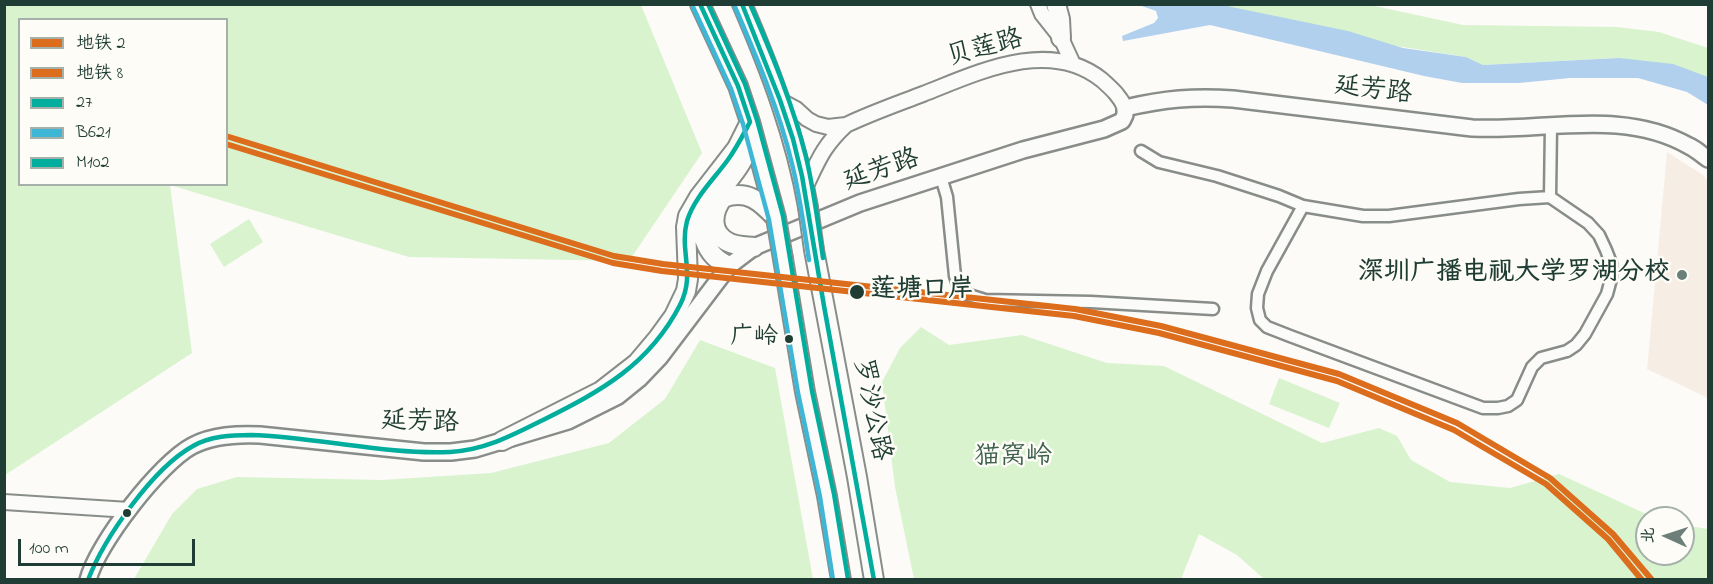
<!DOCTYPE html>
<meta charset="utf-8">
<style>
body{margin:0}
#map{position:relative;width:1713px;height:584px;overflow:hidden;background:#fcfbf8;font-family:"Indie Flower","LXGW WenKai TC",sans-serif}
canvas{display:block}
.frame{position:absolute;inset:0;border:6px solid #1f3d34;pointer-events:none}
.legend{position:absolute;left:18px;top:18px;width:210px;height:168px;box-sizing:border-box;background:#fdfcf7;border:2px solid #a4b0a9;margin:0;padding:8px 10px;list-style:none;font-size:18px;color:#1f3d34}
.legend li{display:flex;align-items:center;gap:12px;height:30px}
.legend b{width:30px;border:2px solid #a4b0a9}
.north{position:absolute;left:1635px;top:506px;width:60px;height:60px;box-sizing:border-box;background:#fdfcf7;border:2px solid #a4b0a9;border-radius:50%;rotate:273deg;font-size:16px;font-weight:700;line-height:24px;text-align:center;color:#1f3d34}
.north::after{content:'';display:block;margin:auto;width:21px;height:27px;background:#6c8079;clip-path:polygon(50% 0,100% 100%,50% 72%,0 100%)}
.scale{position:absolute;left:18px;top:539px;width:177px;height:27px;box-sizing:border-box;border:3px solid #1f3d34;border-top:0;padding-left:8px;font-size:18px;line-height:21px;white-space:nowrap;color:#1f3d34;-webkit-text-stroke:4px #fdfcf7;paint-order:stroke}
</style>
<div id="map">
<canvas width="1713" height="584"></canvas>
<div class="frame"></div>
<ul class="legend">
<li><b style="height:8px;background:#db6d1c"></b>地铁 2</li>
<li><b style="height:8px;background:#db6d1c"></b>地铁 8</li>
<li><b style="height:8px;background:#01ad9c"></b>27</li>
<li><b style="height:8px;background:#3eb6d6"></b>B621</li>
<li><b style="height:8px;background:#01ad9c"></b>M102</li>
</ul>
<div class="north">北</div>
<div class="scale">100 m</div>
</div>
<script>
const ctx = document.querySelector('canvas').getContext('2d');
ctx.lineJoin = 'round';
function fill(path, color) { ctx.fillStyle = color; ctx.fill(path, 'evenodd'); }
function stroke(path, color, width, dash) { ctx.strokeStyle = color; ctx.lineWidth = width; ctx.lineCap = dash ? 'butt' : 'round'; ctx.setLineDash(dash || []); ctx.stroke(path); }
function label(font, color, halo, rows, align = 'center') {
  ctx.font = font + ' "Indie Flower","LXGW WenKai TC",sans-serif'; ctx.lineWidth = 5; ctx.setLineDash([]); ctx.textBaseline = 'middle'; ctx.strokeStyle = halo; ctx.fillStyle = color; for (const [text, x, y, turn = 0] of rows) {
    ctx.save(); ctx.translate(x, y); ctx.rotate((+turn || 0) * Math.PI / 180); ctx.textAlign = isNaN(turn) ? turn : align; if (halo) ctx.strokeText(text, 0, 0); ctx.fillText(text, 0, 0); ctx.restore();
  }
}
fill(new Path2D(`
 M1667 152 1703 175 1708 181V398L1647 369Z`), '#f6ede5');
fill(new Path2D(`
 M5 4 641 5 702 153 629 261 409 257 170 185 192 353 5 475ZM20 20H226V184H20Z
 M1219 5H1370L1463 25 1617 27 1659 32 1708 48V77L1619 58 1483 65 1466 57 1396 46Z
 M249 219 263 242 224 267 210 244Z
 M921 327 949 345 1022 335 1107 363 1164 366 1322 443 1379 428 1397 436 1411 460 1450 482 1510 488 1559 474 1655 518H1647V554H1683V525L1708 529V579H1264L1237 555 1199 534 1181 579H914L895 487 882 382 900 348Z
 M700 340 775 368 813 579H134L172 514 197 489 237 477 382 480 491 473 609 443 665 399Z
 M1279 378 1340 403 1329 428 1269 404Z`), '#d9f3ce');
fill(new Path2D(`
 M1139 5H1222L1348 31 1403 48 1466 57 1483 65 1619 58 1673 64 1708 77V105L1687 92 1638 78H1570L1519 83H1462L1424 76 1210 25 1123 41 1122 36 1154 23 1158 18 1156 11Z`), '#b0d0ee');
const minor = new Path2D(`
 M1141 151 1159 162 1217 176 1279 196 1303 206 1363 216H1389L1519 199 1550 197 1588 223 1599 235 1606 250 1611 263V279L1607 294 1585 334 1576 345 1567 351 1541 358 1532 367 1517 400 1508 406 1498 408H1483L1290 336 1267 327 1260 320 1257 308 1258 294 1267 271 1303 206
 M941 177 947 197 955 276 959 288 969 295 985 300 1091 302 1213 309
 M1550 197 1551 126`);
const tertiary = new Path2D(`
 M1038 4 1042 14 1061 38 1073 64
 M779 100 796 109 807 119 816 124 828 127 846 125C871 113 897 104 923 94 977 73 1049 37 1102 80 1112 89 1120 96 1125 108
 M805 188C818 161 823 146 846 125
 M4 502 129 510`);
const secondary = new Path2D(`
 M88 580C97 544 160 463 192 446 213 435 237 434 260 435L424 452H451L475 449 568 421 618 396 639 379 660 357 729 266 754 247 860 203 1023 150 1104 129 1122 121 1125 115V108C1164 99 1194 96 1233 99L1472 128C1544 132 1622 108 1689 146 1696 149 1702 155 1708 159`);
const trunk = new Path2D(`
 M700 4 738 86 750 122 776 218
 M742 4C770 69 796 137 808 207
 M1056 4 1060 19 1061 38
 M754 247C746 246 737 246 730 243 709 234 712 212 723 198 747 189 760 201 776 218
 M814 250 857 477 874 580
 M783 259 805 392 827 496 841 580
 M729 266C716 260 709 253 704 239 693 201 747 177 749 139
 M502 441 601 391 637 363 658 338 674 316 686 291 688 279 686 227 688 216 699 197 737 148 750 122`);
stroke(minor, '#888d8a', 15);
stroke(tertiary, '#888d8a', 18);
stroke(secondary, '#888d8a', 20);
stroke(trunk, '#888d8a', 22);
stroke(minor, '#fbfbf9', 10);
stroke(tertiary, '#fbfbf9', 14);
stroke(secondary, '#fbfbf9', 15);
stroke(trunk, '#fbfbf9', 18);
const trunkBridge = new Path2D(`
 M808 207 814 250
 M776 218 783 259`);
stroke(trunkBridge, '#888d8a', 22, []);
stroke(trunkBridge, '#fbfbf9', 18);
stroke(new Path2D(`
 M742 4 780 100 793 139 802 176 824 306 874 580
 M88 580C104 538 153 468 193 446 210 436 232 435 251 435 317 437 385 455 450 452 485 450 513 435 543 420 601 391 649 365 680 305 696 274 679 251 687 221 694 198 713 180 727 161 736 149 743 135 750 122L738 86 700 4`), '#01ad9c', 4.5);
stroke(new Path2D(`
 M693 7 731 89 743 124 769 220 798 393 820 497 833 580
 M735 7C757 58 779 110 792 164 800 196 804 228 809 260`), '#3eb6d6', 4.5);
stroke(new Path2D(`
 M708 4 745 84 757 120 783 216 812 391 834 494 848 579
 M750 4C772 54 793 105 806 157 814 190 818 224 823 258`), '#01ad9c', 4.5);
stroke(new Path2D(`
 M226 136 614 256 663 264 1075 309 1161 326 1339 374 1457 423 1550 478 1613 534 1652 580`), '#db6d1c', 6);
stroke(new Path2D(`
 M226 144 613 263 662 271 1074 316 1159 333 1337 381 1454 430 1546 484 1608 539 1642 580`), '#db6d1c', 6);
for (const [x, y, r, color] of [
 [1682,275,6,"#6c8079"],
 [857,292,8,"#1f3d34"],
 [789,339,5,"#1f3d34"],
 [127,513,5,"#1f3d34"]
]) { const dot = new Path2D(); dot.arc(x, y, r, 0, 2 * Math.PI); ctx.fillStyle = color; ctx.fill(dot); stroke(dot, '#fdfcf7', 2); }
label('24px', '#1f3d34', '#fdfcf7', [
 ["广岭",778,339]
], 'right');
label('26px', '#1f3d34', '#fdfcf7', [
 ["贝莲路",985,50,-15],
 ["延芳路",1373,92,7],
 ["延芳路",882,172,-19],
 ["罗沙公路",870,410,79],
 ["延芳路",420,424,2]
]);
label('bold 26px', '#1f3d34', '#fdfcf7', [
 ["深圳广播电视大学罗湖分校",1670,275]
], 'right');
label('bold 26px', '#1f3d34', '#fdfcf7', [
 ["莲塘口岸",870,292]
], 'left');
label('26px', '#3e604c', '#fdfcf7', [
 ["猫窝岭",1013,459]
]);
</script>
